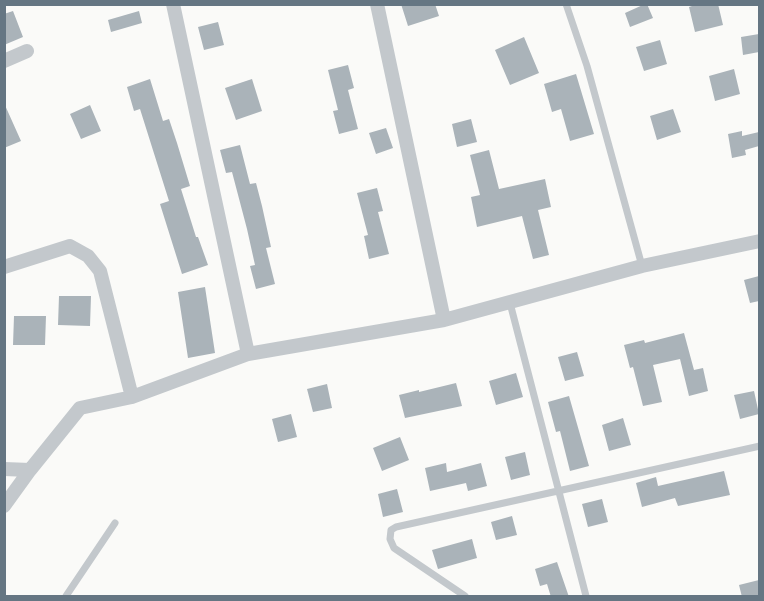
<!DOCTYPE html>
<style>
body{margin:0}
#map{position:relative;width:764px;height:601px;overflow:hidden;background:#fafaf8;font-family:Inter,sans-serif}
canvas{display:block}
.frame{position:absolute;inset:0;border:6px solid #657683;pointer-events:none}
</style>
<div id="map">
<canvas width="764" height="601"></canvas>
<div class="frame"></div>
</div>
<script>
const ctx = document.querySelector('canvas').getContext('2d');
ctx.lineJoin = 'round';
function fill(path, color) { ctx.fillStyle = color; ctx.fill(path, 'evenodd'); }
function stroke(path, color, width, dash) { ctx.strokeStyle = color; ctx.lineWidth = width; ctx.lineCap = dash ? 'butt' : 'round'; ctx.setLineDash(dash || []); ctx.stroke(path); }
fill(new Path2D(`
 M401 4H435L439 16 408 26Z
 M645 4H647L653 18 630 27 625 13Z
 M698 4H718L723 25 695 32 689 7Z
 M13 11 23 37 4 45V14Z
 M139 11 142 23 111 32 108 20Z
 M218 22 224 45 204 50 198 27Z
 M759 34V52L743 55 741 37Z
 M524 37 539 73 510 85 495 50Z
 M660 40 667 64 644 71 636 47Z
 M348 65 354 88 348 90 358 129 339 134 333 111 338 110 328 70Z
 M734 69 740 94 715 101 709 76Z
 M576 74 594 134 570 141 561 109 552 112 544 84Z
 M150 79 163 121 169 119 177 143 190 186 181 189 196 237H198L208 265 182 274 160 204 169 201 140 109 134 111 127 87Z
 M252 79 262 111 236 120 225 88Z
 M4 103 21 141 4 148Z
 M90 105 101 131 81 139 70 114Z
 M673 109 681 132 657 140 650 116Z
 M471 119 477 142 457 147 452 124Z
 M386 128 393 148 376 154 369 133Z
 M742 131V136L759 132V146L745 150 746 155 732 158 728 134Z
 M240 145 250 184 256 183 262 206 271 247 266 248 275 284 256 289 250 266 255 265 247 229 232 172 226 173 220 150Z
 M489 150 499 189 545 179 551 207 538 210 549 255 533 259 522 216 477 227 471 197 480 195 470 155Z
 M377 188 383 211 378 212 389 254 369 259 364 236 368 235 357 193Z
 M759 276V301L750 303 744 280Z
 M205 287 215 353 188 358 178 292Z
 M59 296H91L90 326 58 325Z
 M14 316H46L45 345H13Z
 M684 333 694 370 703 368 708 391 689 396 680 359 653 365 662 402 643 406 633 367 630 368 624 345 644 340 645 343Z
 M577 352 584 376 565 381 558 357Z
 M516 373 523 397 496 405 489 381Z
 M456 383 462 406 405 418 399 395 419 390V392Z
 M327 384 332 408 313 412 307 389Z
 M754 391 759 414 740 419 734 395Z
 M569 396 589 466 570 471 560 431 556 432 548 402Z
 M291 414 297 437 278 442 272 419Z
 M623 418 631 445 609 451 602 425Z
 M400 437 409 460 382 471 373 448Z
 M525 452 530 475 511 480 505 457Z
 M446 463 447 472 481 463 487 486 468 491 466 483 430 491 425 468Z
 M724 471 730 495 678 506 675 498 642 507 636 483 656 477 658 486Z
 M397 489 403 512 383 517 378 494Z
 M602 499 608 522 588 527 582 504Z
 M512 516 517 535 496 540 491 522Z
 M472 539 477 558 438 569 432 550Z
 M557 562 569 597H551L547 584 540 586 535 569Z
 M759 580V597H742L739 585Z`), '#aab3b9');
stroke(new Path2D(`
 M566 4 587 66 642 266
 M510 303 586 596
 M66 596 115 523
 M465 596 394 548 390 539 391 530 396 527 760 446`), '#c3c8cc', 7);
stroke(new Path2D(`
 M173 4 248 354
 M377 4 444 320
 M4 61 27 51
 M4 267 70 246 88 256 100 271 132 397
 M4 469 30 470
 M4 506 30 470 80 408 132 397 248 354 444 320 642 266 760 241`), '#c3c8cc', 14);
</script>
